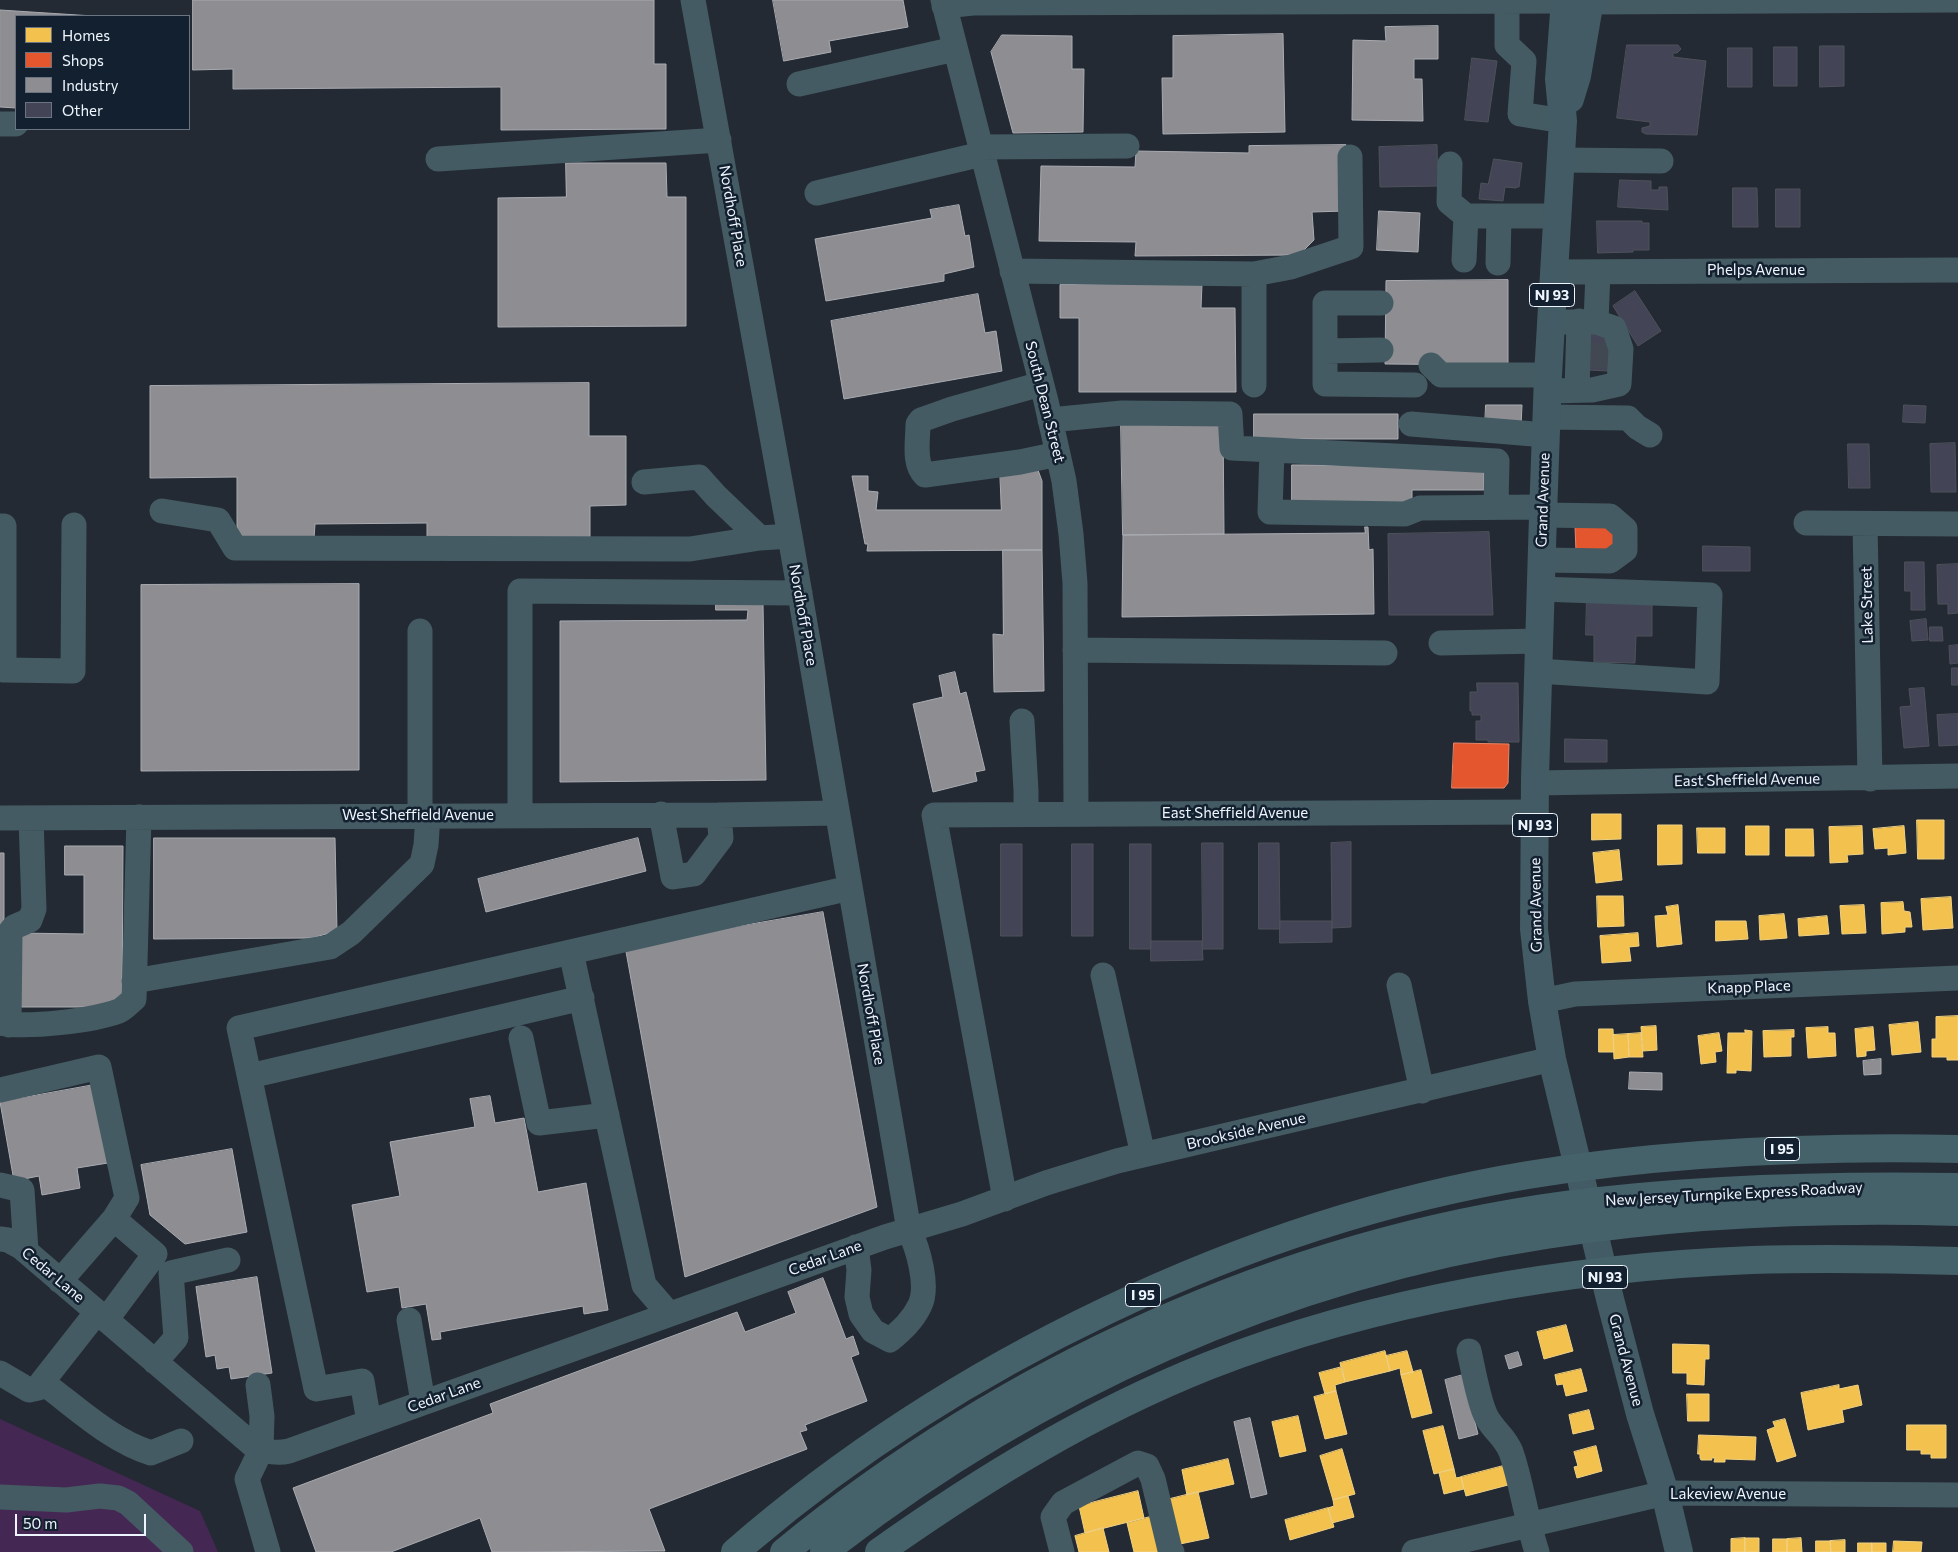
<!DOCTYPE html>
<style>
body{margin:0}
#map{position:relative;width:1958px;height:1552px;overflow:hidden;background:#232a33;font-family:Commissioner,sans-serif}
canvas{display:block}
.legend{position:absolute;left:15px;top:15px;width:175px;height:115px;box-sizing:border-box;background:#13202f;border:1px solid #6b7582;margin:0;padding:6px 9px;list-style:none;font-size:15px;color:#eef5fe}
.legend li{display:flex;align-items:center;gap:10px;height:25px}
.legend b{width:25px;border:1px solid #6b7582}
.scale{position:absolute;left:15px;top:1514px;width:131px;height:22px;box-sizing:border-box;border:2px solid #eef5fe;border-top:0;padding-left:6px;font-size:15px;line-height:18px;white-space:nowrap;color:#eef5fe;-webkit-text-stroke:4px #13202f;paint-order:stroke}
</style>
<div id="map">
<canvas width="1958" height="1552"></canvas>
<ul class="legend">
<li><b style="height:14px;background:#f2c14e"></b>Homes</li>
<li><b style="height:14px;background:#e4572e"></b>Shops</li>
<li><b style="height:14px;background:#8d8d92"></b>Industry</li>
<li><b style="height:14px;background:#434556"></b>Other</li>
</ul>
<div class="scale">50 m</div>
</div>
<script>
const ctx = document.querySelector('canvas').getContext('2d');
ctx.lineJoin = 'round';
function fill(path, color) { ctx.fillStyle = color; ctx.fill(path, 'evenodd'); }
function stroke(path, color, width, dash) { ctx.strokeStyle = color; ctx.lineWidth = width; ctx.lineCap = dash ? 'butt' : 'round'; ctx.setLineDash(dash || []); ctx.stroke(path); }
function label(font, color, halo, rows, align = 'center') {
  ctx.font = font + ' Commissioner,sans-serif'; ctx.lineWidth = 5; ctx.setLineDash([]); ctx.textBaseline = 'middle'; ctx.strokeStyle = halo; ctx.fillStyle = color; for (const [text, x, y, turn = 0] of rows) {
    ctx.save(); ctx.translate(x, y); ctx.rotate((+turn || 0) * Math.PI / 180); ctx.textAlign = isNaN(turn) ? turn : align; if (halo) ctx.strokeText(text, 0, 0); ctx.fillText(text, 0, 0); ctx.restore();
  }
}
fill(new Path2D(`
 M0 1419 200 1511 218 1552H0Z`), '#452754');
const homes = new Path2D(`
 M1592 814H1621V839L1592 840Z
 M1917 820H1944V859H1918Z
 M1658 825H1682V864L1658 865Z
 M1746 826H1769V855H1746Z
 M1862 826 1863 854 1847 855 1848 862 1830 863 1829 827Z
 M1904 826 1906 853 1888 855V848L1875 849 1873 829Z
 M1697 828H1725V853H1698Z
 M1786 829H1813L1814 856H1786Z
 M1619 850 1622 880 1596 883 1593 853Z
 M1597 896H1623L1624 926 1598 927Z
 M1951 897 1953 928 1923 930 1921 899Z
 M1903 902 1904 911 1910 912 1912 927H1905V932L1882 934 1881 903Z
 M1678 905 1682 944 1657 947 1655 916 1668 915 1666 907Z
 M1864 905 1866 933 1842 934 1840 906Z
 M1784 914 1787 938 1760 940 1759 916Z
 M1827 916 1829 934 1799 936 1798 919Z
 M1716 921H1746L1748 939 1716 941Z
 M1638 933 1639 946 1629 947 1631 961 1602 963 1600 936Z
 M1958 1016V1060H1947V1057H1932V1039H1936V1017Z
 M1918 1022 1921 1052 1892 1055 1889 1025Z
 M1656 1026 1657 1050 1643 1051 1641 1027Z
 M1828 1027V1033H1835L1836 1056 1808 1058 1806 1028Z
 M1873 1027 1875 1050 1866 1051V1056L1857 1057 1855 1029Z
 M1599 1029H1613L1614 1052H1599Z
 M1745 1030 1752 1031 1751 1071 1736 1070V1073H1727L1728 1033H1745Z
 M1794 1030V1037H1791V1056L1764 1057 1763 1031Z
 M1641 1033 1643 1057H1629L1628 1034Z
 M1719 1033 1722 1051 1715 1052 1716 1062 1701 1064 1698 1036Z
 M1628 1034 1629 1057 1614 1059 1613 1035Z
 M1566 1325 1573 1351 1544 1359 1537 1332Z
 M1673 1344 1709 1345V1359H1705L1704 1385 1687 1384V1373H1673Z
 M1385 1351 1390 1371 1345 1382 1340 1363Z
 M1407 1351 1413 1372 1401 1375 1400 1368 1390 1371 1386 1356Z
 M1342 1367 1345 1382 1335 1385 1336 1391 1325 1394 1319 1373Z
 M1581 1369 1587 1391 1566 1396 1563 1384 1557 1385 1555 1375Z
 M1421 1370 1432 1413 1412 1418 1401 1375Z
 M1839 1385V1389L1858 1385 1862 1405 1842 1410 1844 1422 1808 1430 1801 1393Z
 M1336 1391 1347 1434 1325 1439 1314 1397Z
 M1687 1394H1709V1421H1688Z
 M1589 1410 1594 1429 1573 1434 1569 1415Z
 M1298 1416 1306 1451 1280 1457 1272 1422Z
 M1785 1419 1796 1456 1777 1462 1767 1430 1775 1427 1773 1422Z
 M1907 1425H1946V1458H1931V1454H1921V1450H1907Z
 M1443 1426 1454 1469 1434 1474 1423 1431Z
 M1699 1435 1756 1437 1755 1460 1725 1459V1462H1714L1715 1458H1711L1712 1460H1701L1700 1458V1454H1698Z
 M1596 1446 1602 1471 1577 1478 1574 1467 1578 1466 1574 1452Z
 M1342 1449 1355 1494 1333 1500 1320 1456Z
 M1228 1459 1234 1484 1187 1495 1182 1470Z
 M1507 1465 1512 1484 1466 1496 1461 1477Z
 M1454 1469 1456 1478 1461 1477 1464 1489 1444 1494 1439 1473Z
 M1138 1491 1144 1518 1085 1533 1079 1506Z
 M1198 1492 1209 1538 1180 1544 1170 1499Z
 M1348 1496 1354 1517 1332 1523 1328 1508 1334 1506 1333 1500Z
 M1328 1508 1334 1527 1290 1540 1285 1520Z
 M1154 1516 1163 1552H1134L1127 1523Z
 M1103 1528 1109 1552H1079L1075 1536Z
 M1745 1538H1759V1552H1745Z
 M1745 1538V1552H1731V1539Z
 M1801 1538 1802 1552H1787V1539Z
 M1773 1539H1787V1552H1773Z
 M1845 1540V1552H1831L1830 1541Z
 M1816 1541H1830L1831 1552H1816Z
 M1894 1541 1922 1542 1921 1552H1893Z
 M1858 1543H1872V1552H1858Z
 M1872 1543H1886V1552H1872Z`);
fill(homes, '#f2c14e');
stroke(homes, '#f1d183', 1);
const shops = new Path2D(`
 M1614 524V552H1576L1575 526Z
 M1454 743 1509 744 1508 783 1504 788H1452Z`);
fill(shops, '#e4572e');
stroke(shops, '#e7866c', 1);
const industry = new Path2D(`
 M193 0H654V64H666V129L501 130V87L233 89V69L193 70Z
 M773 0H903L908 27 829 41 831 52 784 61Z
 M0 10 93 16H16V108L0 107Z
 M1438 26V59H1414V79H1422L1423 121 1352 120 1353 40 1386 41 1385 27Z
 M1283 34 1285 132 1163 134 1162 78H1173V36Z
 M1002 35 1072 36V69H1084L1083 132 1013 133 991 52Z
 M1346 145V211L1312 212 1314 240 1299 255 1135 256 1136 242 1039 241 1041 166 1135 167 1136 151 1249 153V146Z
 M566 163H666L667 197H686V326L498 327V198L566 197Z
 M959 205 965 236 969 235 974 267 944 274V281L826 301 815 239 932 218 930 210Z
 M1379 211 1420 213 1418 252 1377 250Z
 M1508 280V365L1385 364 1386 281Z
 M1202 284 1201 308H1235L1236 392H1079V318H1060V285Z
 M978 294 985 333 996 331 1002 371 844 399 831 321Z
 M589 383V436H626V505L590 506V537L427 538V523L315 524 314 539H237V477L150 478V386Z
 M1486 405H1522L1521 426H1485Z
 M1254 414H1398V439H1254Z
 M1121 422H1223L1224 534 1123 535Z
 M1292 465H1484V490H1412V506H1292Z
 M1000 469 1038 470 1042 481V550L867 551 868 544H865L852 476H868V491L878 492 876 510H1001Z
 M1365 527H1368L1369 550 1373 549 1374 614 1122 617 1123 535 1365 533Z
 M1003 550H1042L1044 691 994 692 993 634 1003 635Z
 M359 584V770L141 771V585Z
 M716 604H763L766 780 560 782V621L747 620 748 610H716Z
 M955 672 960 694 966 692 985 770 975 772 977 781 933 792 913 704 943 697 939 676Z
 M154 838H335L337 931 312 938 154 939Z
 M638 838 646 871 486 912 478 879Z
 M65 846H123L122 1007H19V933L84 934V875H65Z
 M0 853H4V931H0Z
 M823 912 877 1207 685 1277 625 946Z
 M1881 1059V1074L1864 1075 1863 1061Z
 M1630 1072 1662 1073V1090L1629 1089Z
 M94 1085 108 1163 77 1168 80 1188 42 1195 39 1176 14 1181 0 1102Z
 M490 1096 495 1123 524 1118 538 1192 586 1183 608 1310 584 1314 583 1306 440 1332 441 1339 432 1340 426 1304 402 1308 399 1287 367 1292 352 1205 400 1196 390 1142 475 1127 470 1099Z
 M232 1149 247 1232 185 1244 150 1215 141 1165Z
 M257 1277 272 1373 231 1379 229 1367 217 1369 215 1355 206 1357 196 1287Z
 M823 1278 846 1339 853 1336 859 1354 851 1357 867 1401 805 1425 807 1430 800 1432 807 1449 649 1509 665 1551 492 1552 480 1518 391 1552H316L293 1488 493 1413 490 1404 737 1312 745 1332 796 1313 788 1292Z
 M1518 1352 1522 1365 1509 1369 1505 1356Z
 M1463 1375 1478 1434 1459 1439 1445 1380Z
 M1250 1418 1267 1494 1251 1498 1234 1422Z`);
fill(industry, '#8d8d92');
stroke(industry, '#aaacb2', 1);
const building = new Path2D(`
 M1627 45H1678L1681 49 1677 53H1673V57L1706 61 1697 135 1646 134 1642 132V128L1650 126V122L1617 118Z
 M1820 46H1844V86L1820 87Z
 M1774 47H1797V86H1774Z
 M1728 48H1752V87H1728Z
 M1472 58 1497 61 1488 122 1465 120Z
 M1437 145 1438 186 1380 187 1379 147Z
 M1494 159 1522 163 1519 187H1517L1516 188 1505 187 1503 201 1479 199 1481 183 1488 184Z
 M1620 180 1651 181V190H1659V187H1667L1668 210 1618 207Z
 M1733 188H1757L1758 227H1733Z
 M1776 189H1800V227H1776Z
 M1597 221H1642V223H1649V250H1633V252L1598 253Z
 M1635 291 1661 331 1638 346 1613 306Z
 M1590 331 1610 332 1608 371 1588 370Z
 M1904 405 1926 406 1925 423 1903 422Z
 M1955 443 1956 492H1931L1930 444Z
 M1848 444H1869L1870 488H1849Z
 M1489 532 1493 615H1389L1388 534Z
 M1703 546 1750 547V571H1703Z
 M1905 562H1924L1925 610H1911V591H1905Z
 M1958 564V613L1948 614V604H1938L1937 565Z
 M1587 595 1652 600V636H1636L1635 663 1594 662V635H1586Z
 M1926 619 1928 640 1912 641 1910 621Z
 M1930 627H1942L1943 641H1930Z
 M1958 645V663L1950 664 1949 646Z
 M1952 668H1958V685H1952Z
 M1477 683H1518L1519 742H1488V740H1476V721H1481V715H1472V711H1470V692H1477Z
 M1924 688 1929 746 1904 748 1900 707 1911 706 1909 689Z
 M1958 714V745L1939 746 1937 715Z
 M1565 739 1607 740V762H1565Z
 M1351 842V927L1332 928 1331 843Z
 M1202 843H1223V949H1203Z
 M1259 843H1279L1280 929H1259Z
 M1001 844H1022V936H1001Z
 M1072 844H1093V936H1072Z
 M1130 844H1151V949H1130Z
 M1280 921H1332V942L1280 943Z
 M1151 941H1202L1203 960 1151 961Z`);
fill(building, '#434556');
stroke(building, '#4e515a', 1);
stroke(new Path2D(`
 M1589 355 1609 356`), '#414851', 25, [25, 12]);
stroke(new Path2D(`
 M693 0 790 536 909 1230C918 1248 929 1286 920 1305 913 1320 902 1330 890 1340L873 1331 861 1314 857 1297 859 1270 856 1247
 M943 0 1046 401 1064 481 1071 534 1075 583 1076 814
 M1507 2V45L1524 61 1520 114 1563 121
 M1590 2 1958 0
 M944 6 973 3 1565 1
 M799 84 955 49
 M0 124H16
 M980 147 1127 146
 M438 159 719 140
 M1561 160 1661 161
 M1450 164 1449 202 1466 216
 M817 193 982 154
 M1464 260 1466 216H1557
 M1498 263 1499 216
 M1012 271 1254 274V385
 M1553 272 1958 270
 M1254 274 1291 267 1351 247 1350 157
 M1381 303H1325V384L1415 385
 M1550 322H1596L1598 272
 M1325 351 1381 350
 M1431 365 1441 375H1548
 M1041 384 952 409 921 420 918 424C918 440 913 464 925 475L1020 462 1058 454
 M1577 390 1579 321
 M1547 391 1592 390 1619 384 1621 349 1614 328 1596 322
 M1546 417 1628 418 1637 427 1650 435
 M1050 420 1122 413 1230 414 1232 448 1497 461 1496 506
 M1411 424 1546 435
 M1272 450 1270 512 1405 514 1420 508 1543 507
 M644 482 699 477 716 496 760 538
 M162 511 218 520 235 548 690 549 760 538 790 536
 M1806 523 1958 524
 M1865 524 1870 779
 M0 526H4V670L73 671 74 525
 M1541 560 1610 561 1625 550V529L1610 516 1543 515
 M1441 643 1539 641
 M1075 650 1385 653
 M1538 671 1707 682 1710 595 1540 589
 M1022 721 1026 791V814
 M1536 783 1958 776
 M661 814 673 877 694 874 721 838 719 815
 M420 815V631
 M520 815V591L800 593
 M0 818 719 815 837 813
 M571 952 644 1285 669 1314
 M1103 975 1143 1155
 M134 981 330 947 351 933 422 864 426 845 428 815
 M1399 985 1422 1091
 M1542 1001 1575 994 1958 978
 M0 1023C28 1028 92 1021 119 1011 124 1009 129 1003 134 999L139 817
 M9 1025 10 932 14 927 30 920 34 909 31 818
 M521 1038 539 1123 607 1115
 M250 1076 582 998
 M0 1090 99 1067 127 1198 114 1219
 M0 1185 22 1190 26 1251
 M1005 1199 934 815 1535 812
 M0 1239 8 1240 21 1247 254 1446C266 1452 276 1454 289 1451L885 1237 962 1214 1046 1183 1117 1161 1552 1059
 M60 1281 114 1219 155 1254 106 1320
 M409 1320 423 1402
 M1469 1351C1473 1368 1479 1404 1487 1418 1495 1432 1505 1437 1511 1452 1522 1484 1526 1519 1537 1552
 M155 1362 176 1338 171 1273 228 1260
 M0 1373 29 1390 38 1388 42 1382C76 1407 110 1440 151 1453L181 1441
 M42 1382 97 1312
 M258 1385 262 1416 261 1450 247 1479 268 1552
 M369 1422 362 1381 316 1389 239 1028 850 888
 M0 1497 66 1500 100 1496 118 1498 128 1503 181 1552
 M1062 1552 1053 1517 1063 1503 1138 1463 1147 1466 1153 1479 1170 1550 1172 1552
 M1414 1552 1665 1493 1958 1495`), '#445b63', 25);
stroke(new Path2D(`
 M1565 0 1559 79 1563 121 1548 375 1543 515 1535 778 1534 929 1542 1001 1552 1059 1610 1299 1640 1414 1665 1493 1679 1552
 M1570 99 1577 76 1590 0`), '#425b64', 28);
stroke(new Path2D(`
 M735 1552C951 1364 1246 1222 1528 1175 1670 1152 1814 1146 1958 1149
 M784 1552C1005 1371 1282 1243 1566 1205 1696 1188 1828 1185 1958 1187
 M824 1552C1032 1388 1284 1275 1546 1235 1681 1214 1821 1208 1958 1212
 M879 1552C982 1479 1090 1413 1208 1366 1375 1300 1572 1267 1752 1260 1820 1258 1889 1259 1958 1261`), '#45616a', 28);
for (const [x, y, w] of [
 [1552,295,45],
 [1535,825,45],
 [1782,1149,35],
 [1605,1277,45],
 [1143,1295,35]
]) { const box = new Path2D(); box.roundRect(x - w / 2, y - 11.5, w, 23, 4); ctx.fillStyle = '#13202f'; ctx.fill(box); stroke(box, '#eef5fe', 1); }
label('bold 14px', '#eef5fe', null, [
 ["NJ 93",1552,295],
 ["NJ 93",1535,825],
 ["I 95",1782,1149],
 ["NJ 93",1605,1277],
 ["I 95",1143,1295]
]);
label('15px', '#eef5fe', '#13202f', [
 ["Nordhoff Place",733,216,80],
 ["Phelps Avenue",1756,270],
 ["South Dean Street",1045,402,76],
 ["Grand Avenue",1543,500,-88],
 ["Lake Street",1867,605,-91],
 ["Nordhoff Place",803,615,80],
 ["East Sheffield Avenue",1747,780,-1],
 ["East Sheffield Avenue",1235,813],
 ["West Sheffield Avenue",418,815],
 ["Grand Avenue",1536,905,-91],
 ["Knapp Place",1749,987,-2],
 ["Nordhoff Place",871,1014,80],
 ["Brookside Avenue",1246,1131,-13],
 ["New Jersey Turnpike Express Roadway",1734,1194,-3],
 ["Cedar Lane",825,1258,-20],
 ["Cedar Lane",53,1275,40],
 ["Grand Avenue",1626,1360,75],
 ["Cedar Lane",444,1395,-20],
 ["Lakeview Avenue",1728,1494]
]);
</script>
